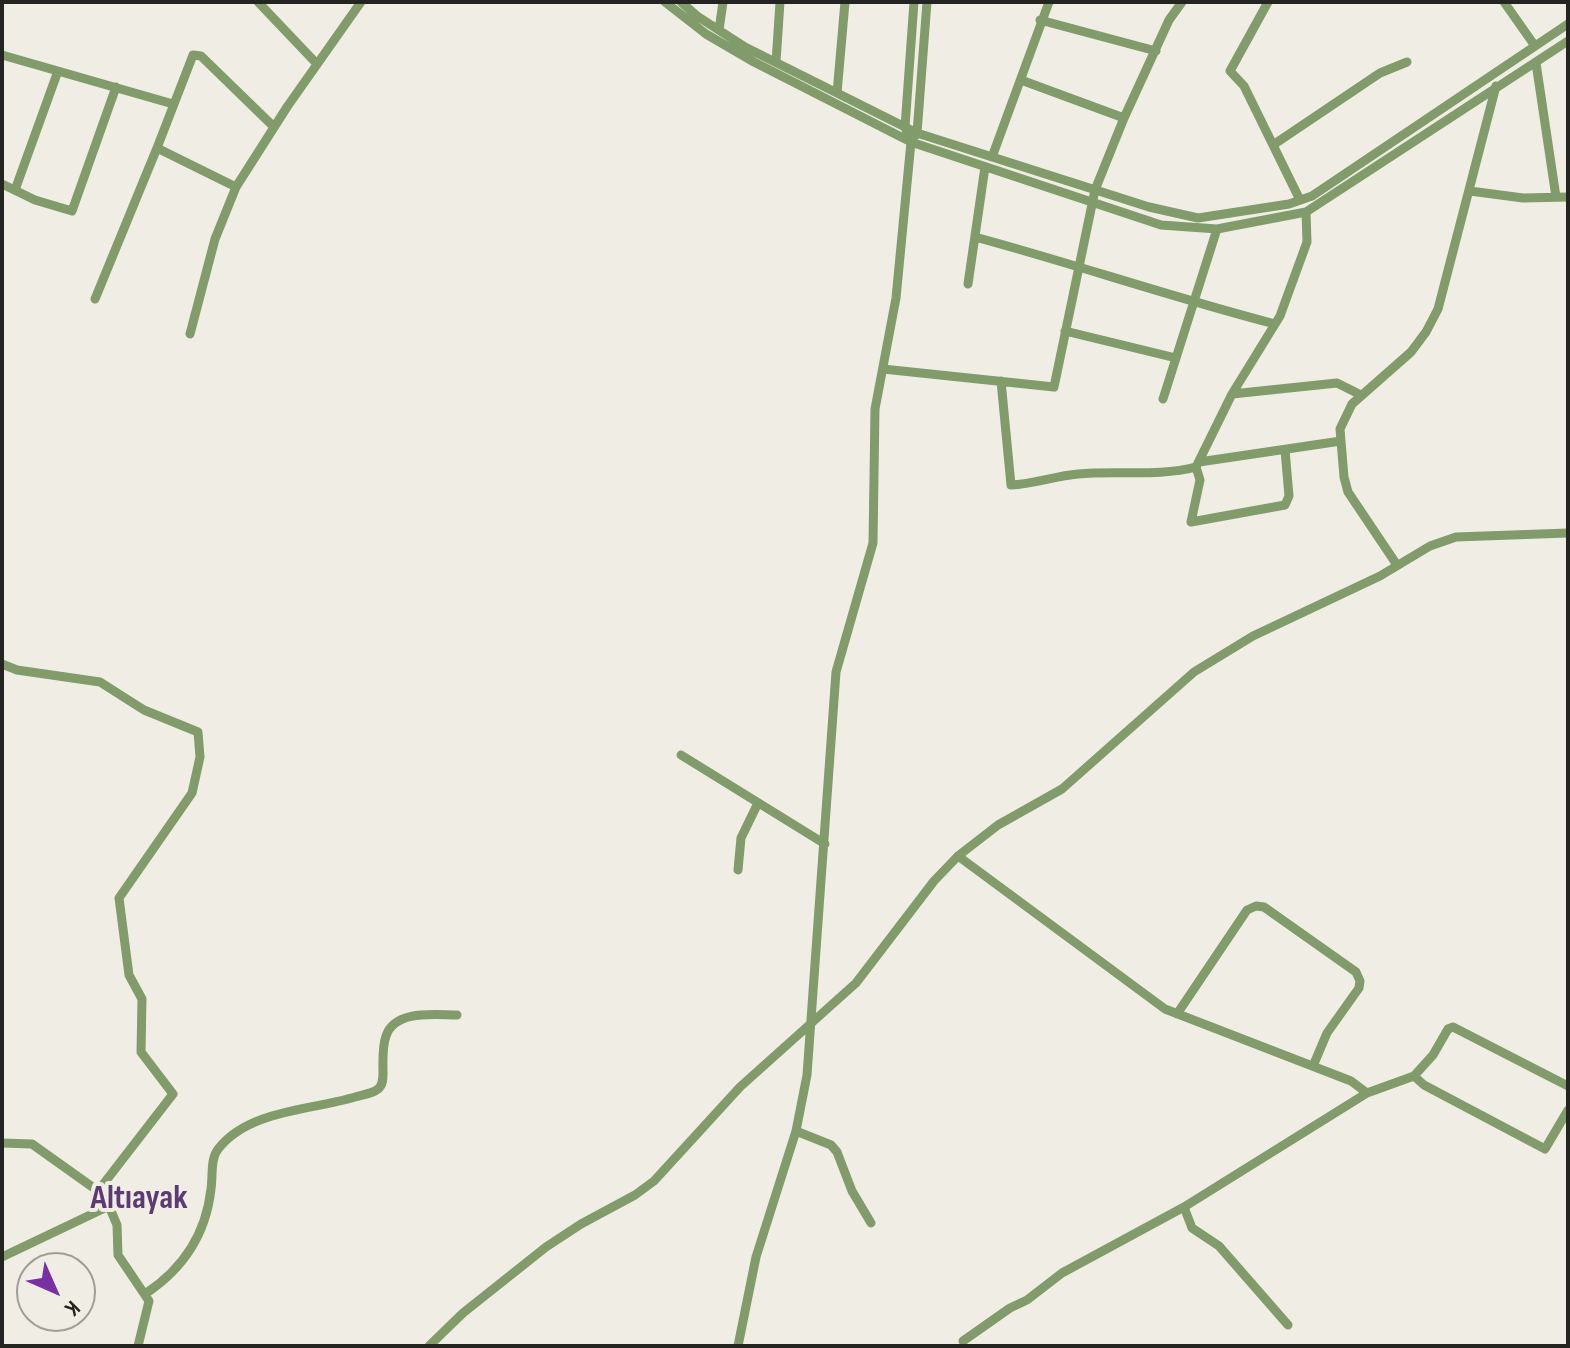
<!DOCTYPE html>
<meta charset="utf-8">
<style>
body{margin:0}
#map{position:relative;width:1570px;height:1348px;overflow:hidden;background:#f0eee4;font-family:"Sofia Sans Condensed",sans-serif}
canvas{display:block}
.frame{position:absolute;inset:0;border:4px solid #242420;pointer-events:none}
.north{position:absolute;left:16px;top:1252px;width:80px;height:80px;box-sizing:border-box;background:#f0eee4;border:2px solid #9e9d96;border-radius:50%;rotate:135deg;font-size:22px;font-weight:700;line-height:32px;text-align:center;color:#242420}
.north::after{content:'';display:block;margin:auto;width:28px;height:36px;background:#7930a3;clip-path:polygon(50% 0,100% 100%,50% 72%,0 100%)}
</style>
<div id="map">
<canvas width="1570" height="1348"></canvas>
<div class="frame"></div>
<div class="north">K</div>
</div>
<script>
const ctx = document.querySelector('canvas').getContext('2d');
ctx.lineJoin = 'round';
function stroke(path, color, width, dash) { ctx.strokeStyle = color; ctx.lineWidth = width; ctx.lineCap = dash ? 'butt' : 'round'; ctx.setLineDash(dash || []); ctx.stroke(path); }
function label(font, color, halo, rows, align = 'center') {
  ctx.font = font + ' "Sofia Sans Condensed",sans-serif'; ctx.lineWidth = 8; ctx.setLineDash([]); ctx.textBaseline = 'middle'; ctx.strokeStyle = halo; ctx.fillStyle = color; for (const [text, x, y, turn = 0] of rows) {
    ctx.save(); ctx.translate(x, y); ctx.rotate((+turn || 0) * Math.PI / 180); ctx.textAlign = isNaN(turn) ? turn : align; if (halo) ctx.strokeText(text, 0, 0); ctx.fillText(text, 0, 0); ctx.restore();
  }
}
stroke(new Path2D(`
 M258 2 317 64
 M665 2 706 34 754 62 911 142 1161 225 1217 229 1306 212 1568 41
 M681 2 697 16 745 47 917 133 1149 207 1198 218 1289 204 1312 196 1568 24
 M1268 2 1230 71 1244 86 1300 200
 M1504 2 1535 46
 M1040 20 1156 51
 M719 30 723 2
 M2 55 173 104
 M776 62 780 2
 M1536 63 1556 197
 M1021 80 1124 118
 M837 93 845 2
 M915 136 917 133 927 2
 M1273 145 1380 73 1407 62
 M992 157 1049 2
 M2 184 35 200 72 211 116 87
 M236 187 157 148 193 55 201 56 274 127
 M15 190 58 71
 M1470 191 1523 198 1568 197
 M975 237C1075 264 1174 298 1275 324
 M968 284 985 167
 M95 299 157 148
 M1065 331 1176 358
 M190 334 215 239 236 187 287 107 361 2
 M883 369 1054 387 1095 190 1124 118 1169 20 1182 2
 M1001 381 1011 485C1034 484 1055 476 1078 474 1116 470 1158 477 1196 467L1232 394 1280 316 1307 242 1306 212
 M1232 394 1337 383 1361 395
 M1163 399 1217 229
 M1199 462 1341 441
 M1196 467 1200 480 1191 522 1285 505 1289 496 1285 450
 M1397 565 1348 492 1344 477 1340 429 1352 404 1411 352 1426 332 1438 309 1496 86
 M2 664 17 670 100 682 144 710 198 732 200 757 192 793 119 898 129 975 142 999 141 1052 173 1094 98 1191
 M681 755 825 844
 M958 856 1165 1009 1351 1081 1367 1093
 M738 870 741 838 758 803
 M1177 1014 1247 910 1256 906 1264 907 1356 972 1360 981 1359 988 1327 1033 1313 1066
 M1414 1076 1424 1085 1545 1149 1568 1110
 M796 1131 831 1145 837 1152 852 1191 871 1223
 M2 1143 32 1144 98 1191 109 1206 117 1225 118 1255 149 1301 138 1346
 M1184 1207 1192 1228 1219 1246 1288 1325
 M2 1257 109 1206
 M145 1294C183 1269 206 1234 211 1189 213 1176 210 1158 219 1148 249 1110 312 1110 355 1097 361 1095 372 1094 378 1089 383 1085 383 1079 383 1073 383 1061 382 1047 386 1036 395 1009 436 1015 457 1015
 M963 1341 1010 1308 1027 1300 1062 1273 1184 1207 1367 1093 1414 1076 1433 1055 1448 1029 1453 1027 1568 1086
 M429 1346 463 1313 546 1247 581 1224 635 1195 654 1181 740 1087 856 983 934 881 958 856 998 825 1062 789 1194 672 1253 636 1380 576 1430 546 1456 537 1568 533
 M738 1346 756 1257 796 1131 807 1075 836 672 873 543 875 409 896 298 911 142 905 127 914 2`), '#819b6a', 9);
label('bold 34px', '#5c3a73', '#f0eee4', [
 ["Altıayak",139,1199]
]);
</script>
